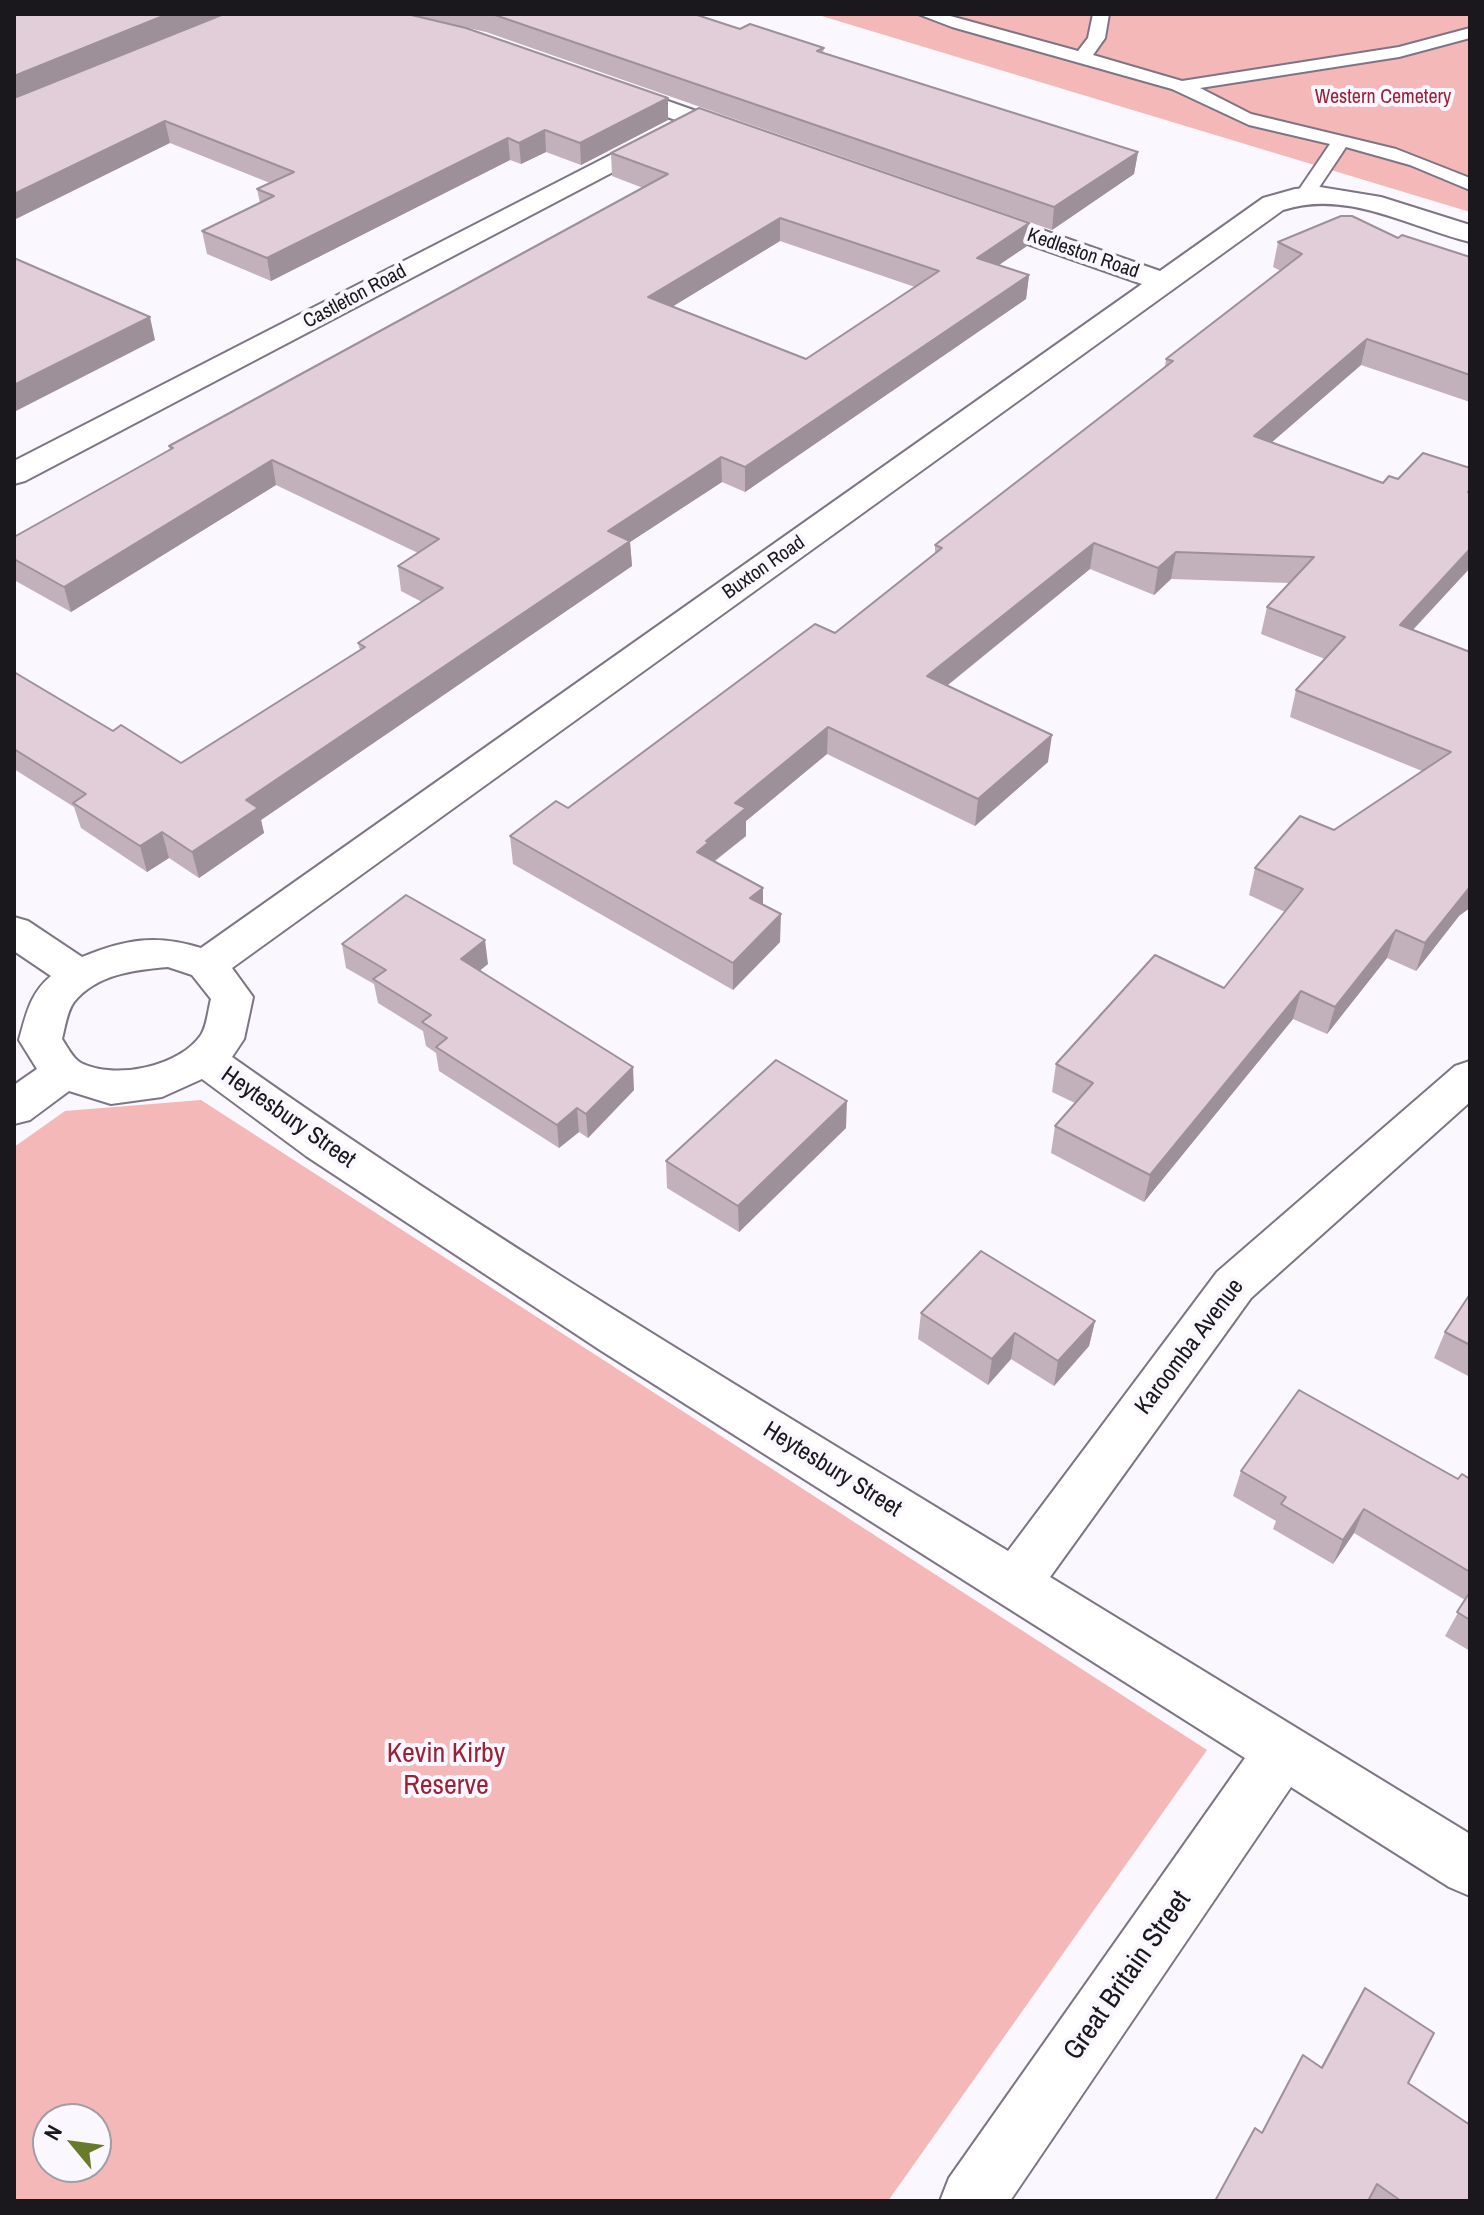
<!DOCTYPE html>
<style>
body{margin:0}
#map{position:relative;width:1484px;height:2215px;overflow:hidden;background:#faf7fe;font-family:"Archivo Narrow",sans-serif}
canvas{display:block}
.frame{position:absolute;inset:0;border:16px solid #1a171d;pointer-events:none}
.north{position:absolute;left:32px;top:2103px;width:80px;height:80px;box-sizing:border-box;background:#faf7fe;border:2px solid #a09da4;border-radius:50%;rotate:299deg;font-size:22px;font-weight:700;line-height:32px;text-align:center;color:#1a171d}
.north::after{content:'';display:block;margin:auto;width:28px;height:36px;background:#697b2a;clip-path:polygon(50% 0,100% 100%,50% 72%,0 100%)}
</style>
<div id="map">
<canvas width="1484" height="2215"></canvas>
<div class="frame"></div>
<div class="north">N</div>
</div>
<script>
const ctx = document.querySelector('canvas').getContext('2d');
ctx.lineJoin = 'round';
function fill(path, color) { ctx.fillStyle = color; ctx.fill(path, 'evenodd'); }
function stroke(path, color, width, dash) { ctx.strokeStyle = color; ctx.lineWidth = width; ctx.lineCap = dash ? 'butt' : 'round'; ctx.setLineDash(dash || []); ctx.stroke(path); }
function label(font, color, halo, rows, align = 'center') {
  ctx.font = font + ' "Archivo Narrow",sans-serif'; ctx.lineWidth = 8; ctx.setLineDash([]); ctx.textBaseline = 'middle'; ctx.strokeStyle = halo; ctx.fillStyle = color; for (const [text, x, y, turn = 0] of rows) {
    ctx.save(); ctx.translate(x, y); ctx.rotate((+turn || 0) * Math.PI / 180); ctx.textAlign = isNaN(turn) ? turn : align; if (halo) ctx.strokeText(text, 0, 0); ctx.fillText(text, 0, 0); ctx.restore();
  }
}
fill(new Path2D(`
 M815 14H1470V212Z
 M201 1100 1207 1750 888 2201H14V1147L65 1111ZM48 2119H96V2167H48Z`), '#f4b8b9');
const service = new Path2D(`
 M918 14H943L1078 51 1088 38 1093 14H1109L1105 38 1093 55 1182 81 1399 47 1470 28V38L1399 57 1200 88 1251 114 1396 149 1470 178V190L1410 165 1346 147 1312 198H1298L1296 194 1330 144 1249 125 1172 89 952 27Z`);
const minor = new Path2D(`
 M614 82 750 130 754 135 750 140H732L605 95 601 90 605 85Z
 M665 127 674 130 678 135 674 140 25 481 14 484V461Z
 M1320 187 1381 197 1470 225V242C1409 227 1347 189 1283 210L232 968 253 997 244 1039 232 1057C482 1234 746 1391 1008 1551L1217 1272 1455 1066 1470 1061V1102L1251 1298 1050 1577 1470 1834V1896L1449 1887 1291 1787 1010 2201H940L949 2178 1245 1758 600 1350 306 1156 202 1079 162 1097 111 1104 69 1091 30 1120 14 1124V1085L37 1069 19 1040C26 1015 30 993 51 976L14 951V917L28 921 82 957C126 939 156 934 201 948L1142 284 962 221 958 215 962 209 972 207 982 209 1160 271 1263 198 1295 189ZM168 967 192 975 211 999C208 1010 207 1026 201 1035 179 1067 115 1080 81 1063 73 1059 67 1046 62 1039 65 1028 67 1011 74 1002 97 974 134 970 168 967Z`);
stroke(service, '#7d7584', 4);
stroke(minor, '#7d7584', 4);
fill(service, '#fff');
fill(minor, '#fff');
fill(new Path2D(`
 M14 14H222L151 43 668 98V120L581 165 546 152 521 164 510 160 271 281 207 254 202 231 260 203 257 189 270 183 170 143Z
 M407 14H694L740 29 824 48 823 53 1138 152 1134 174 1052 230 486 32Z
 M611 153 1027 246 999 265 1029 275 1026 299 745 492 722 482 630 542 632 566 261 820 264 833 199 878 169 858 147 872 81 828 74 807 14 769V672L113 731 181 763 360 650 358 643 422 602 401 591 398 566 418 553 276 485 71 612 14 580V537L170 450 169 446 643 188 612 176ZM780 241 915 287 806 359 673 306Z
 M1398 238 1470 257V402L1361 365 1272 442 1383 483 1470 468V568L1413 630 1470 652 1459 916 1416 971 1387 958 1327 1034 1293 1019 1144 1202 1051 1153 1055 1126 1075 1103 1052 1092 1056 1064 1224 988 1285 912 1249 895 1255 868 1334 830 1422 771 1290 717 1296 690 1325 659 1261 634 1267 607 1289 583 1171 579 1154 595 1090 569 947 686 1048 762 975 826 827 754 746 821V836L714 862 763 905 780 942 733 990 513 864 510 836 568 808 835 633 935 554V545L1165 367 1166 359 1281 271 1273 267 1278 242Z
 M342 944 488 964 479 971 634 1090 588 1138 579 1132 559 1148 439 1071 436 1053 426 1046 423 1031 378 1003 374 984 346 968Z
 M846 1128 739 1232 667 1188 666 1161Z
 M1470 1294V1377L1434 1358 1445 1332Z
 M921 1313 1095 1321 1089 1346 1054 1386 1011 1359 988 1385 918 1339Z
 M1241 1471 1470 1479V1651L1445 1636 1465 1600 1354 1533 1333 1564 1273 1529 1276 1521 1233 1496Z
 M1365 1988 1408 2083 1470 2201H1215L1242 2150 1262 2133 1303 2055 1321 2067 1350 2013Z`), '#c2b1bb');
fill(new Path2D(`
 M168 14H222L14 100V76Z
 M668 98V120L581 165 580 143Z
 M165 121 170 143 14 220V194Z
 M545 130 546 152 521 164 519 143Z
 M508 138 510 160 271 281 267 258Z
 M1138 152 1134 174 1052 230 1054 207Z
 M780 218V241L649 321 648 297Z
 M1029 223 1027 246 975 281 977 258Z
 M1029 275 1026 299 745 492V467Z
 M150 317 155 340 14 412V385Z
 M1367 339 1361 365 1249 462 1254 436Z
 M721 457 722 482 630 542 632 566 261 820 264 833 199 878 192 852 246 800 608 531Z
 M272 460 276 485 71 612 64 587Z
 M1094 543 1090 569 924 704 927 676Z
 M1470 549V568L1392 652 1400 625Z
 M1176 552 1171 579 1154 595 1158 568Z
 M828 727 827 754 746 821V836L709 865 697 852 735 803Z
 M1052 735 1048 762 975 826 978 799Z
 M162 832 169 858 147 872 140 846Z
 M1470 887V908L1459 916 1416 971 1425 943Z
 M763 888V915L750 898Z
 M781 914 780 942 733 990V963Z
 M1396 930 1387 958 1327 1034 1335 1007Z
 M485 940 488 964 464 983 461 959Z
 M1301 991 1293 1019 1144 1202 1150 1175Z
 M633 1067 634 1090 588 1138 586 1114Z
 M847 1101 846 1128 739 1232 738 1206Z
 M577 1108 579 1132 559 1148 557 1125Z
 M1095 1321 1089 1346 1054 1386 1058 1361Z
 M1015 1333 1011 1359 988 1385 992 1359Z
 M1364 1509 1354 1533 1333 1564 1343 1540Z`), '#9e9098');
const building = new Path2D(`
 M14 14H168L14 76Z
 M224 14H407L466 28 668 98 580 143 545 130 519 143 508 138 267 258 202 231 274 196 257 189 294 172 165 121 14 194V98Z
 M492 14H694L740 29 750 24 824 48 817 51 1138 152 1054 207Z
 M699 108 1029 223 977 258 1029 275 745 467 721 457 608 531 630 541 246 800 258 808 192 852 162 832 140 846 73 803 86 794 14 749V672L113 731 121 725 181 763 365 647 358 643 443 588 398 566 439 539 272 460 64 587 14 559V537L173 448 169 446 668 174 611 153ZM780 218 939 271 806 359 648 297Z
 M1341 216H1352L1398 238 1402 235 1470 257V375L1367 339 1254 436 1383 483 1389 476 1398 479 1423 453 1470 468V489L1468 492 1470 493V549L1400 625 1470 652V887L1425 943 1396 930 1335 1007 1301 991 1150 1175 1055 1126 1093 1083 1056 1064 1155 955 1224 988 1303 889 1255 868 1300 816 1334 830 1451 752 1296 690 1345 637 1267 607 1314 557 1176 552 1158 568 1094 543 927 676 1052 735 978 799 828 727 735 803 746 808 706 841 709 842 697 852 763 888 750 898 781 914 733 963 510 836 556 801 568 808 815 624 835 633 942 548 935 545 1173 361 1166 359 1302 254 1278 242Z
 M14 258 150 317 14 385Z
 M406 895 485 940 461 959 633 1067 586 1114 577 1108 557 1125 436 1047 447 1038 422 1022 431 1015 373 979 386 970 342 944Z
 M776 1060 847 1101 738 1206 666 1161Z
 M981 1251 1095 1321 1058 1361 1015 1333 992 1359 921 1313Z
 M1470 1294V1345L1445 1332Z
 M1299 1390 1458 1479 1462 1474 1470 1479V1572L1364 1509 1343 1540 1281 1504 1286 1497 1241 1471Z
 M1470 1592V1620L1457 1612Z
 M1365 1988 1434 2033 1408 2083 1470 2125V2201H1401L1377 2184 1368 2201H1215L1255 2128 1262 2133 1303 2055 1322 2068Z`);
fill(building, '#e1ced9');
stroke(building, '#9e9098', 2);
label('20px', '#9b2136', '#faf7fe', [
 ["Western Cemetery",1383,98]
]);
label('20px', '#1a171d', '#faf7fe', [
 ["Kedleston Road",1083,254,19],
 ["Castleton Road",355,297,-28],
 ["Buxton Road",764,568,-35]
]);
label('24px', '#1a171d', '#faf7fe', [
 ["Heytesbury Street",288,1118,35],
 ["Karoomba Avenue",1190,1347,-53],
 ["Heytesbury Street",832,1470,32]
]);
label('28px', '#9b2136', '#faf7fe', [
 ["Kevin Kirby",446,1754],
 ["Reserve",446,1786]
]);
label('28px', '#1a171d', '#faf7fe', [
 ["Great Britain Street",1128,1976,-55]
]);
</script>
